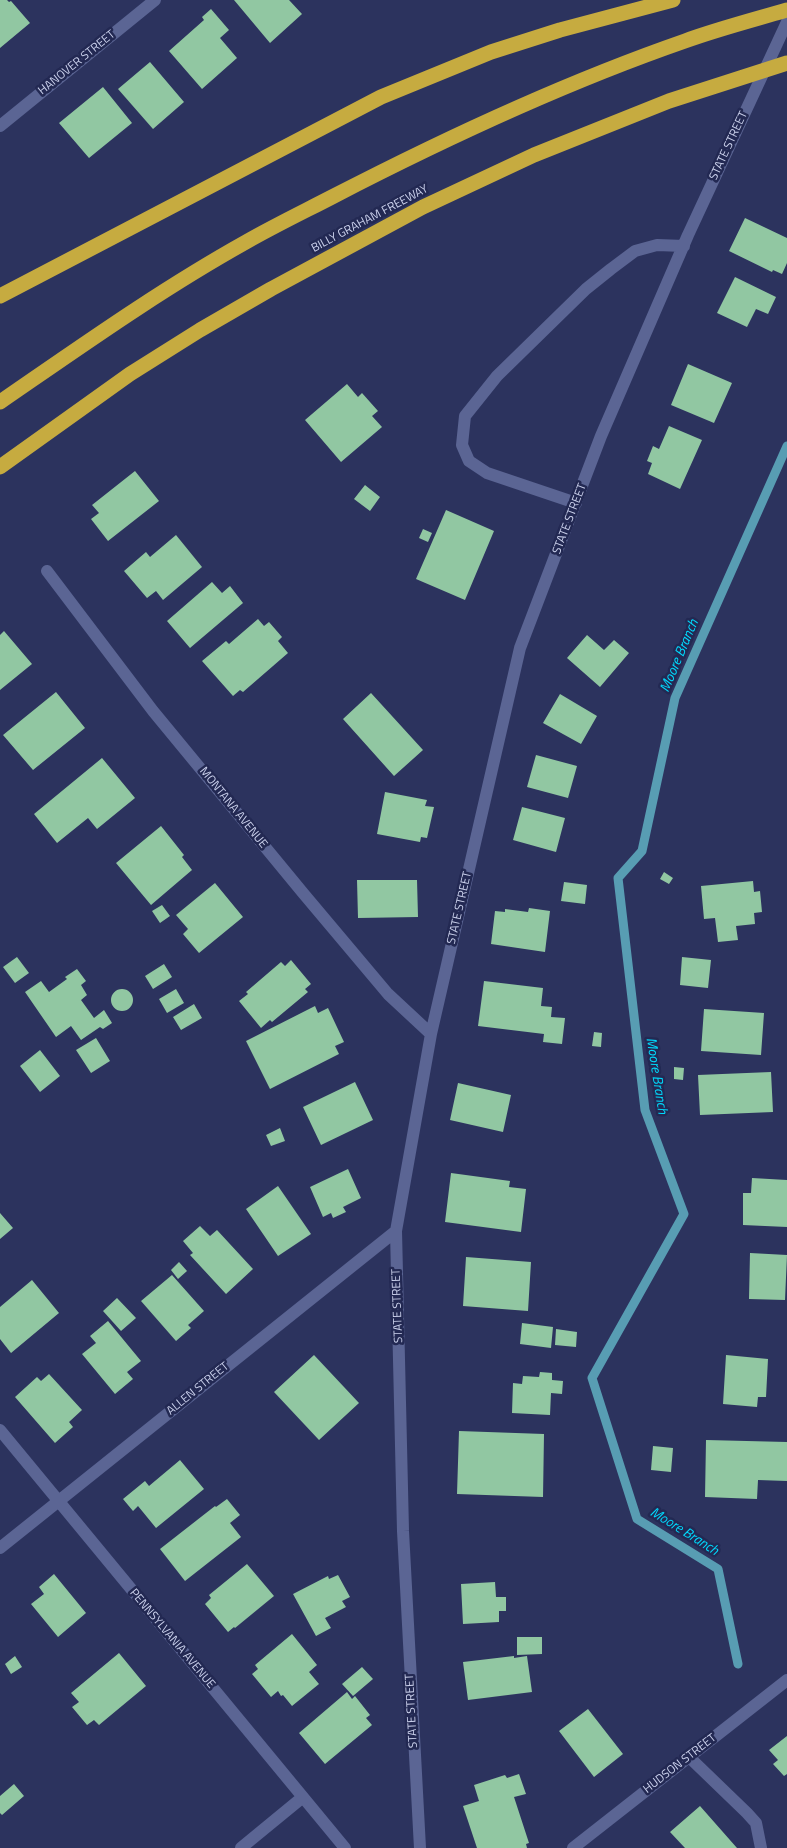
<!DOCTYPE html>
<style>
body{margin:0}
canvas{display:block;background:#2c335e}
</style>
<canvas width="787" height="1848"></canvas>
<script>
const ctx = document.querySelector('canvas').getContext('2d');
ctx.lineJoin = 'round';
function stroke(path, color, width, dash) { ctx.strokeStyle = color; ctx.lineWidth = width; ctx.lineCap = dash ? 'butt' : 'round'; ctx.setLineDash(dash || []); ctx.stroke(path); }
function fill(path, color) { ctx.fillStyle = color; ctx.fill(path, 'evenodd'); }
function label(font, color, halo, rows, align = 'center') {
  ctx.font = font + ' "Titillium Web",sans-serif'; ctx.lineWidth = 5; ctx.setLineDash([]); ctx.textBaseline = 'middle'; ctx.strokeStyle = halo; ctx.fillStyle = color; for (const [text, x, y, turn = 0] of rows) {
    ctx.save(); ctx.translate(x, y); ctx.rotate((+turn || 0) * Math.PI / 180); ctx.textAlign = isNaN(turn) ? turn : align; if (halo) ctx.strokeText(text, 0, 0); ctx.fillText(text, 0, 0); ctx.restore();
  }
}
stroke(new Path2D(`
 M738 1664 718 1569 637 1519 592 1378 684 1214 645 1110 618 878 642 851 675 698 787 446`), '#589db3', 9);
fill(new Path2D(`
 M0 0H7L9 2 11 1 30 23 0 48Z
 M234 0H289L302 14 270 43Z
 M211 9 229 30 220 38 237 58 202 89 169 51 204 20 202 17Z
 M150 62 184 102 153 129 118 89Z
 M103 87 132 123 89 158 59 123Z
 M745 218 787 238V263L782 274 773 270 772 272 729 251Z
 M735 277 776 297 768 314 756 309 747 327 717 313Z
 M688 364 732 383 714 423 671 405Z
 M347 384 358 397 362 393 378 411 372 416 382 427 341 462 305 420Z
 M669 426 702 440 680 489 648 474 652 463 647 461 653 446 659 449Z
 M135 471 159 501 108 541 91 519 99 513 92 505Z
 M365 485 380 497 370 511 354 499Z
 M446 510 494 531 465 600 416 579Z
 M423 529 432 533 428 542 419 538Z
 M176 535 202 567 163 600 156 591 147 598 124 571 146 552 150 557Z
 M212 582 222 593 230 586 243 603 190 648 167 621Z
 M258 619 264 626 269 622 282 637 278 641 288 653 243 692 240 690 233 696 202 661 226 641 229 644Z
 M4 631 32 664 0 690V635Z
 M587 635 604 650 614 640 629 653 600 687 567 658Z
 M56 692 85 728 33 770 3 735Z
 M371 693 423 750 394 776 343 719Z
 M560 694 597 716 581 744 543 723Z
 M536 755 577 766 568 798 527 787Z
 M102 758 135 798 97 829 88 818 57 843 34 814Z
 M385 792 427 800 425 806 434 807 427 838 421 837 420 842 377 834Z
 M522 807 565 818 556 852 513 840Z
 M161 826 184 855 182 857 192 870 151 905 116 863Z
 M664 872 673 878 669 884 660 879Z
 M357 880H417L418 917 358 918Z
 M753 881 754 892 760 891 762 912 754 913 755 924 736 926 738 940 718 942 715 918 704 919 701 886Z
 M564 882 587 885 585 904 561 901Z
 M215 883 243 917 199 953 183 934 188 929 176 915Z
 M162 905 170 916 160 923 152 911Z
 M529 908 550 911 545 952 491 944 495 911 505 912V909L528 912Z
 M17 957 29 973 15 983 3 967Z
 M682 957 711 960 708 988 680 985Z
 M291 960 311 984 305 989 308 992 272 1022 270 1020 261 1028 239 1001 248 994 246 992 281 962 285 966Z
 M164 964 172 977 153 989 145 976Z
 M77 969 86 981 81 985 87 995 81 1000 94 1018 104 1010 112 1023 103 1029 100 1027 81 1040 71 1026 56 1037 25 992 41 981 49 992 67 979 65 977Z
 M484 981 543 988 541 1006 552 1007 551 1017 565 1018 562 1044 543 1042 544 1034 478 1026Z
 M176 989 184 1003 167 1013 159 999Z
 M111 1000a11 11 0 1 1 22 0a11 11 0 1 1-22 0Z
 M194 1004 202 1018 181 1030 173 1017Z
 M315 1006 318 1013 328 1008 344 1042 335 1046 339 1054 270 1089 246 1041Z
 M704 1009 764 1013 761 1055 701 1051Z
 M594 1032 602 1033 601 1047 592 1046Z
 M96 1038 110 1061 91 1073 76 1050Z
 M40 1050 60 1076 40 1092 20 1066Z
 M674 1067 684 1068 683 1080 674 1079Z
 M771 1072 773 1112 700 1115 698 1075Z
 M355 1082 373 1120 321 1145 303 1107Z
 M458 1083 511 1095 503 1132 450 1120Z
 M280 1128 285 1141 271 1146 266 1135Z
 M348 1169 361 1198 343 1207 346 1212 333 1218 331 1213 323 1217 310 1187Z
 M451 1173 510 1181 509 1187 526 1189 521 1232 445 1222Z
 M752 1178 787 1180V1227L743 1225V1193H751Z
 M278 1186 311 1234 278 1256 246 1209Z
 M0 1213 13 1228 0 1239Z
 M200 1226 210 1236 217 1230 253 1269 226 1294 190 1255 193 1253 183 1241Z
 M750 1253 787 1255 785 1300 749 1299Z
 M466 1257 531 1262 528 1311 463 1306Z
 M179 1262 187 1271 178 1279 171 1270Z
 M172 1275 204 1311 188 1325 191 1328 176 1341 141 1301Z
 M32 1280 59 1313 11 1353 0 1339V1307Z
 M117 1298 136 1318 121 1331 103 1311Z
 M108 1321 141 1361 127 1372 133 1379 115 1394 82 1354 96 1343 90 1336Z
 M522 1323 553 1327 551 1348 520 1344Z
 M556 1329 577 1332 576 1347 555 1345Z
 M314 1355 359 1403 319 1440 274 1392Z
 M726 1355 768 1359 766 1397H758L757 1407 723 1404Z
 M540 1372 552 1373V1380L563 1381 562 1394 551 1393 550 1415 512 1413 513 1383 522 1384 523 1376 539 1377Z
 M49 1374 82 1410 69 1422 73 1427 55 1443 15 1397 37 1377 41 1381Z
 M459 1431 544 1434 543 1497 457 1494Z
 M706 1440 787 1442V1481L758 1480 757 1499 705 1497Z
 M653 1446 673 1448 671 1472 651 1470Z
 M180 1460 204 1489 156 1528 138 1506 133 1511 123 1499 145 1481 149 1486Z
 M227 1499 240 1515 230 1523 241 1537 185 1581 160 1549 215 1506 216 1507Z
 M247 1564 274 1596 235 1628 234 1627 228 1632 205 1604 211 1598 209 1595Z
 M54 1574 86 1613 58 1637 31 1604 44 1594 39 1587Z
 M338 1575 350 1597 342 1601 346 1607 325 1618 331 1628 316 1636 293 1594 328 1576 329 1579Z
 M495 1582 496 1597H506V1611H499V1622L463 1624 461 1584Z
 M292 1634 317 1665 309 1672 319 1684 292 1706 283 1695 281 1696 278 1691 271 1697 252 1674 258 1669 255 1665Z
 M517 1637H542V1654L517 1655Z
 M119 1653 146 1686 99 1725 94 1720 87 1725 72 1707 79 1702 71 1693Z
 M15 1656 22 1667 11 1674 5 1664Z
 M514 1656V1658L527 1656 532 1692 468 1700 463 1662Z
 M362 1667 373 1679 353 1696 342 1684Z
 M347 1692 352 1699 355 1696 370 1715 366 1718 372 1725 325 1764 299 1733Z
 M588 1709 623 1754 594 1777 559 1731Z
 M787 1736V1774L784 1776 773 1764 778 1760 769 1750Z
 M519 1774 526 1794 514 1797 529 1843 526 1844 527 1848H477L463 1806 479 1801 474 1785 505 1775 507 1778Z
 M14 1784 24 1796 2 1815 0 1813V1796Z
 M700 1806 737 1848H685L670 1832Z`), '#91c7a2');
stroke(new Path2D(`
 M0 126 155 0
 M576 503 487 473 469 461 462 445 465 416 497 376 586 289 611 269 635 251 657 245 684 246
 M47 571 153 711 303 893 388 994 431 1034
 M0 1430 345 1848
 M0 1548 396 1231
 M689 1757 747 1813 756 1823 761 1848
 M241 1848 303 1797
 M420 1848 403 1531 396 1231 431 1034 520 648 601 436 688 235 787 22
 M573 1848 787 1680`), '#5b6594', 12);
stroke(new Path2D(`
 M0 296 381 97 491 52 560 30 673 0
 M0 402C80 347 160 290 246 242 274 226 303 212 332 197 446 138 564 83 685 41 718 29 753 20 787 10
 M0 467 130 374 200 330 271 289 423 207 534 155 669 101 787 63`), '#c6ab40', 15);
label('12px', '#cbd1ec', '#232953', [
 ["HANOVER STREET",77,63,-39],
 ["STATE STREET",729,146,-65],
 ["BILLY GRAHAM FREEWAY",370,219,-28],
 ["STATE STREET",570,519,-69],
 ["MONTANA AVENUE",233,808,51],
 ["STATE STREET",460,908,-77],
 ["STATE STREET",398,1306,-92],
 ["ALLEN STREET",198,1389,-39],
 ["PENNSYLVANIA AVENUE",172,1639,50],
 ["STATE STREET",412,1711,-93],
 ["HUDSON STREET",680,1764,-38]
]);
label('italic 14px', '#00dbfe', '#232953', [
 ["Moore Branch",680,656,-67],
 ["Moore Branch",656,1076,81],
 ["Moore Branch",684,1532,32]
]);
</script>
